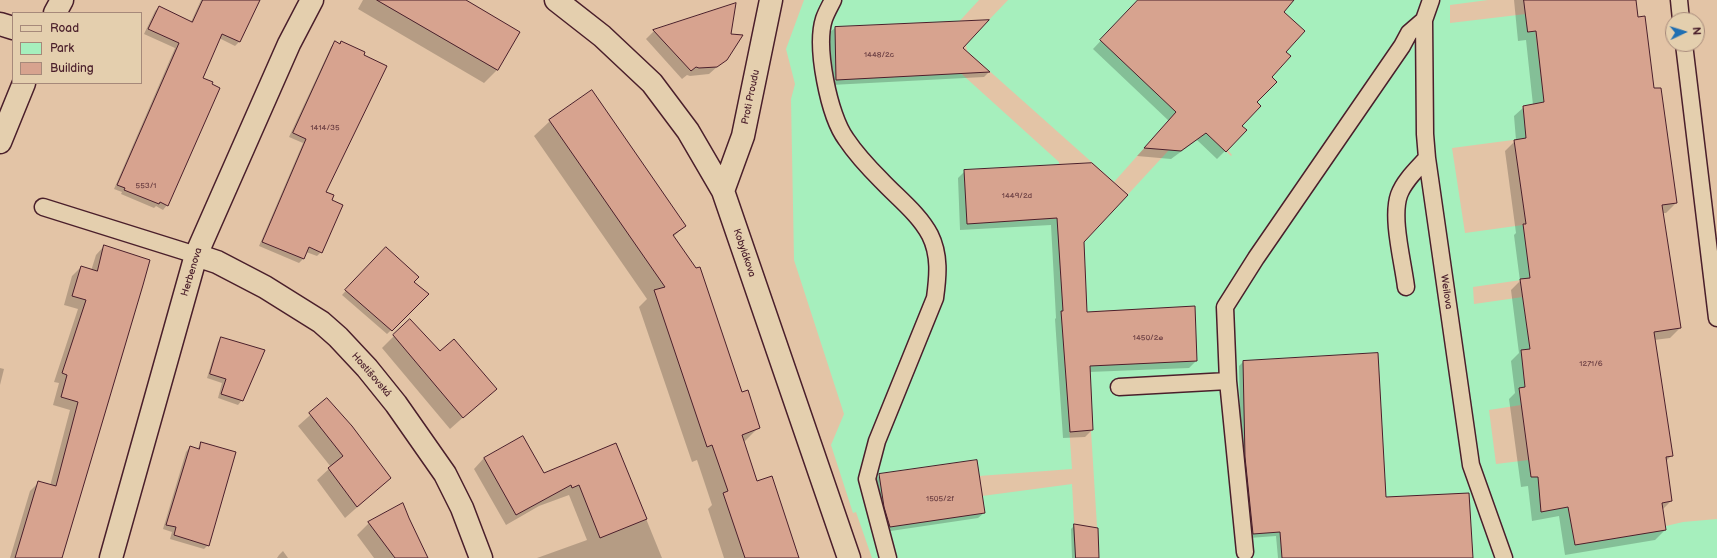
<!DOCTYPE html>
<meta charset="utf-8">
<style>
body{margin:0}
#map{position:relative;width:1717px;height:558px;overflow:hidden;background:#e3c4a6;font-family:"Balsamiq Sans",sans-serif}
canvas{display:block}
.legend{position:absolute;left:12px;top:12px;width:130px;height:72px;box-sizing:border-box;background:#e4cfae;border:1px solid #a6897a;margin:0;padding:5px 7px;list-style:none;font-size:12px;color:#4a1f2b}
.legend li{display:flex;align-items:center;gap:8px;height:20px}
.legend b{width:20px;border:1px solid #a6897a}
.north{position:absolute;left:1665px;top:12px;width:40px;height:40px;box-sizing:border-box;background:#e4cfae;border:1px solid #a6897a;border-radius:50%;rotate:86deg;font-size:11px;font-weight:700;line-height:16px;text-align:center;color:#4a1f2b}
.north::after{content:'';display:block;margin:auto;width:14px;height:18px;background:#1f6fb2;clip-path:polygon(50% 0,100% 100%,50% 72%,0 100%)}
</style>
<div id="map">
<canvas width="1717" height="558"></canvas>
<ul class="legend">
<li><b style="height:5px;background:#e4cfae"></b>Road</li>
<li><b style="height:11px;background:#a6efbd"></b>Park</li>
<li><b style="height:11px;background:#d7a38f"></b>Building</li>
</ul>
<div class="north">N</div>
</div>
<script>
const ctx = document.querySelector('canvas').getContext('2d');
ctx.lineJoin = 'round';
function fill(path, color) { ctx.fillStyle = color; ctx.fill(path, 'evenodd'); }
function stroke(path, color, width, dash) { ctx.strokeStyle = color; ctx.lineWidth = width; ctx.lineCap = dash ? 'butt' : 'round'; ctx.setLineDash(dash || []); ctx.stroke(path); }
function label(font, color, halo, rows, align = 'center') {
  ctx.font = font + ' "Balsamiq Sans",sans-serif'; ctx.lineWidth = 3; ctx.setLineDash([]); ctx.textBaseline = 'middle'; ctx.strokeStyle = halo; ctx.fillStyle = color; for (const [text, x, y, turn = 0] of rows) {
    ctx.save(); ctx.translate(x, y); ctx.rotate((+turn || 0) * Math.PI / 180); ctx.textAlign = isNaN(turn) ? turn : align; if (halo) ctx.strokeText(text, 0, 0); ctx.fillText(text, 0, 0); ctx.restore();
  }
}
fill(new Path2D(`
 M804 0H979L943 39 932 22 835 27 836 80 934 75 944 58 1059 162V165L964 170 967 224 1071 218 1058 237 1063 311 1061 312 1072 469 979 476 977 460 880 474 888 527 985 513 982 496 1072 484 1076 558H872L856 512 853 513 831 445 844 414 794 260 791 99 795 84 786 49Z
 M1008 0H1138L1149 79 1231 156 1232 155 1228 150 1242 126 1261 106 1257 103 1276 82 1272 77 1291 56 1286 52 1305 31 1284 12 1280 0H1488L1450 5V23L1526 14 1528 32 1535 31 1544 102 1522 106 1528 138 1452 148 1465 233 1523 225 1530 277 1521 279V280L1473 287 1474 304 1523 297 1530 349 1521 350 1525 387 1519 388 1521 405 1489 410 1496 464 1529 460 1531 477H1538L1541 511 1568 507 1575 545 1665 530 1666 526 1683 522 1717 519V558H1473L1469 493 1427 495 1387 517 1378 353 1243 361 1248 534 1280 532 1282 558H1099L1091 431 1093 430 1084 242 1169 150 1179 109 1114 182 967 51 966 44ZM1194 307 1197 361 1095 366 1092 311Z`), '#a6efbd');
fill(new Path2D(`
 M201 0H259L239 42 235 46 219 38 202 79 167 205 163 210 156 206 154 208 121 194 122 192 114 189 175 48 144 34 155 11 159 7 191 22Z
 M363 0H464L519 32 497 70 484 83 358 9Z
 M1139 0H1279L1283 12 1285 52 1225 151 1217 159 1197 140 1171 159 1137 156 1169 121 1093 49Z
 M1514 0H1635L1637 18 1676 203 1666 213H1662L1680 328 1670 338 1654 340 1672 455 1665 462 1671 501 1662 510 1665 530 1655 540 1565 555 1559 516 1532 521 1528 486 1521 487 1509 399 1515 393 1511 361 1519 353 1511 290 1520 281 1514 235 1516 233 1505 151 1516 140 1514 116 1524 107 1533 105 1526 40 1518 41Z
 M987 21 962 48 989 72 984 77 831 85 829 33 835 28Z
 M654 31 726 59 709 74 690 76 687 75 682 79 646 39Z
 M341 42 325 193 321 252 317 256 306 252 303 259 299 263 259 246 303 143 289 137 331 47 335 43 339 44Z
 M550 121 685 226 673 237 742 393 759 427 743 443 757 482 798 558H724L708 509 712 505 697 460 692 462 639 307 647 299 534 136Z
 M1092 164 1083 242 1086 313 1194 308 1196 361 1189 368 1089 372 1092 430 1085 437 1063 438 1055 319 1056 318 1051 225 960 230 958 178 965 171Z
 M104 246 61 558H10L30 491 39 482 50 486 70 410 53 405 59 383 54 382 78 309 64 305 72 276 81 267 91 271 96 255Z
 M372 262 413 283 428 295 387 334 342 295Z
 M410 320 440 352 495 389 450 429 382 348Z
 M222 338 242 400 238 405 218 398 222 383 207 378 218 342Z
 M1243 362 1385 498 1472 558H1278L1276 536 1249 538 1241 461 1239 366Z
 M0 368 4 369 0 385Z
 M327 400 390 478 345 518 317 480 331 467 298 426Z
 M202 443 208 545 204 549 170 539 172 532 163 529 186 452 190 447 197 449Z
 M616 445 662 558H537L587 540 569 495 539 506 506 525 474 469 484 458 543 474Z
 M880 475 984 513 978 518 884 532 874 481Z
 M369 523 427 558H374L357 535Z
 M1075 525 1098 558H1072L1071 529Z
 M283 551 288 558H277L279 555Z`), '#0003');
const building = new Path2D(`
 M203 0H260L240 42 222 34 203 78 213 82 212 84 220 88 168 206 160 202 159 204 124 190 125 188 117 185 179 43 148 29 159 6 192 22Z
 M377 0H466L520 32 498 70Z
 M1138 0H1294L1284 12 1305 31 1286 52 1291 56 1272 77 1277 82 1257 102 1261 106 1242 126 1247 130 1226 152 1206 133 1181 151 1144 148 1176 112 1100 40Z
 M1524 0H1636L1638 17 1645 16 1654 88H1661L1677 203 1662 205 1681 328 1654 332 1673 456 1666 457 1672 501 1662 503 1666 530 1575 545 1568 507 1541 512 1538 477H1531L1519 388 1525 387 1521 350 1530 349 1520 279 1530 278 1523 224H1526L1514 140 1526 138 1523 106 1544 102 1536 31 1528 32Z
 M736 3 731 34 743 35 727 60 717 67 699 68 696 67 691 71 653 30Z
 M989 20 963 48 990 72 836 80 835 27Z
 M335 41 340 44 341 41 365 52 364 55 387 66 326 192 334 195 332 200 343 205 322 253 309 247 304 259 262 242 306 139 293 133Z
 M592 90 686 226 673 235 696 268 700 267 742 392 748 390 760 428 742 435 757 481 772 476 799 558H745L723 493 728 491 712 445 707 447 654 290 665 287 549 120Z
 M1092 163 1128 195 1084 242 1087 312 1195 306 1197 361 1090 366 1093 430 1070 432 1061 311H1063L1057 218 967 224 964 170Z
 M104 245 150 260 143 285 62 558H15L38 481 56 486 78 402 61 397 67 375 62 373 86 300 72 296 81 266 97 271Z
 M386 247 419 277 414 282 429 294 392 331 345 290Z
 M410 319 440 351 454 339 497 389 463 418 393 335Z
 M221 337 265 350 243 401 221 394 226 379 210 374Z
 M1378 353 1386 497 1469 493 1473 558H1282L1280 532 1253 534 1245 457 1243 361Z
 M327 398 352 426 391 478 357 507 328 468 343 456 309 413Z
 M523 436 544 473 616 443 647 519 600 538 579 485 572 488 571 485 516 515 484 458Z
 M201 442 236 452 209 546 174 535 176 527 166 525 190 446 199 449Z
 M977 460 985 513 890 527 884 507 879 474Z
 M403 503 409 518 428 558H395L368 522Z
 M1074 524 1098 528 1099 558H1076Z`);
fill(building, '#d7a38f');
stroke(building, '#4a1f2b', 1);
const lane = new Path2D(`
 M833 0C830 6 826 13 824 19 815 47 829 116 846 139 856 154 869 168 882 181 898 198 919 214 930 235 940 255 938 276 935 298L877 441 867 479 888 558
 M1431 0 1424 20 1425 134 1427 158 1471 465 1504 558
 M1679 0 1681 20
 M1684 44 1717 318
 M43 207 196 255
 M1406 287C1403 262 1391 218 1399 195 1404 181 1417 169 1427 158
 M1119 387 1228 381
 M1245 552 1228 381 1225 307 1256 258 1402 46 1409 33 1424 20`);
const street = new Path2D(`
 M556 0 602 36 652 83 688 131 723 191 849 558
 M0 24 13 28
 M723 191 743 136 771 0
 M196 255 217 262 265 287 321 322 338 337 367 368 396 404 445 474 462 508 481 558
 M111 558 196 255 289 44 312 0`);
const secondary = new Path2D(`
 M55 13 62 0
 M0 142 24 83`);
stroke(lane, '#4a1f2b', 19);
stroke(street, '#4a1f2b', 25);
stroke(secondary, '#4a1f2b', 25);
stroke(lane, '#e4cfae', 16);
stroke(street, '#e4cfae', 22);
stroke(secondary, '#e4cfae', 22);
label('8px', '#6d4044', null, [
 ["1448/2c",879,55],
 ["1414/35",325,128],
 ["553/1",146,186],
 ["1449/2d",1017,196],
 ["1450/2e",1148,338],
 ["1271/6",1591,364],
 ["1505/2f",940,499]
]);
label('10px', '#4a1f2b', '#e4cfae', [
 ["Proti Proudu",751,97,-78],
 ["Kobylákova",744,253,71],
 ["Herbenova",192,272,-73],
 ["Weilova",1446,292,82],
 ["Hostišovská",371,375,49]
]);
</script>
